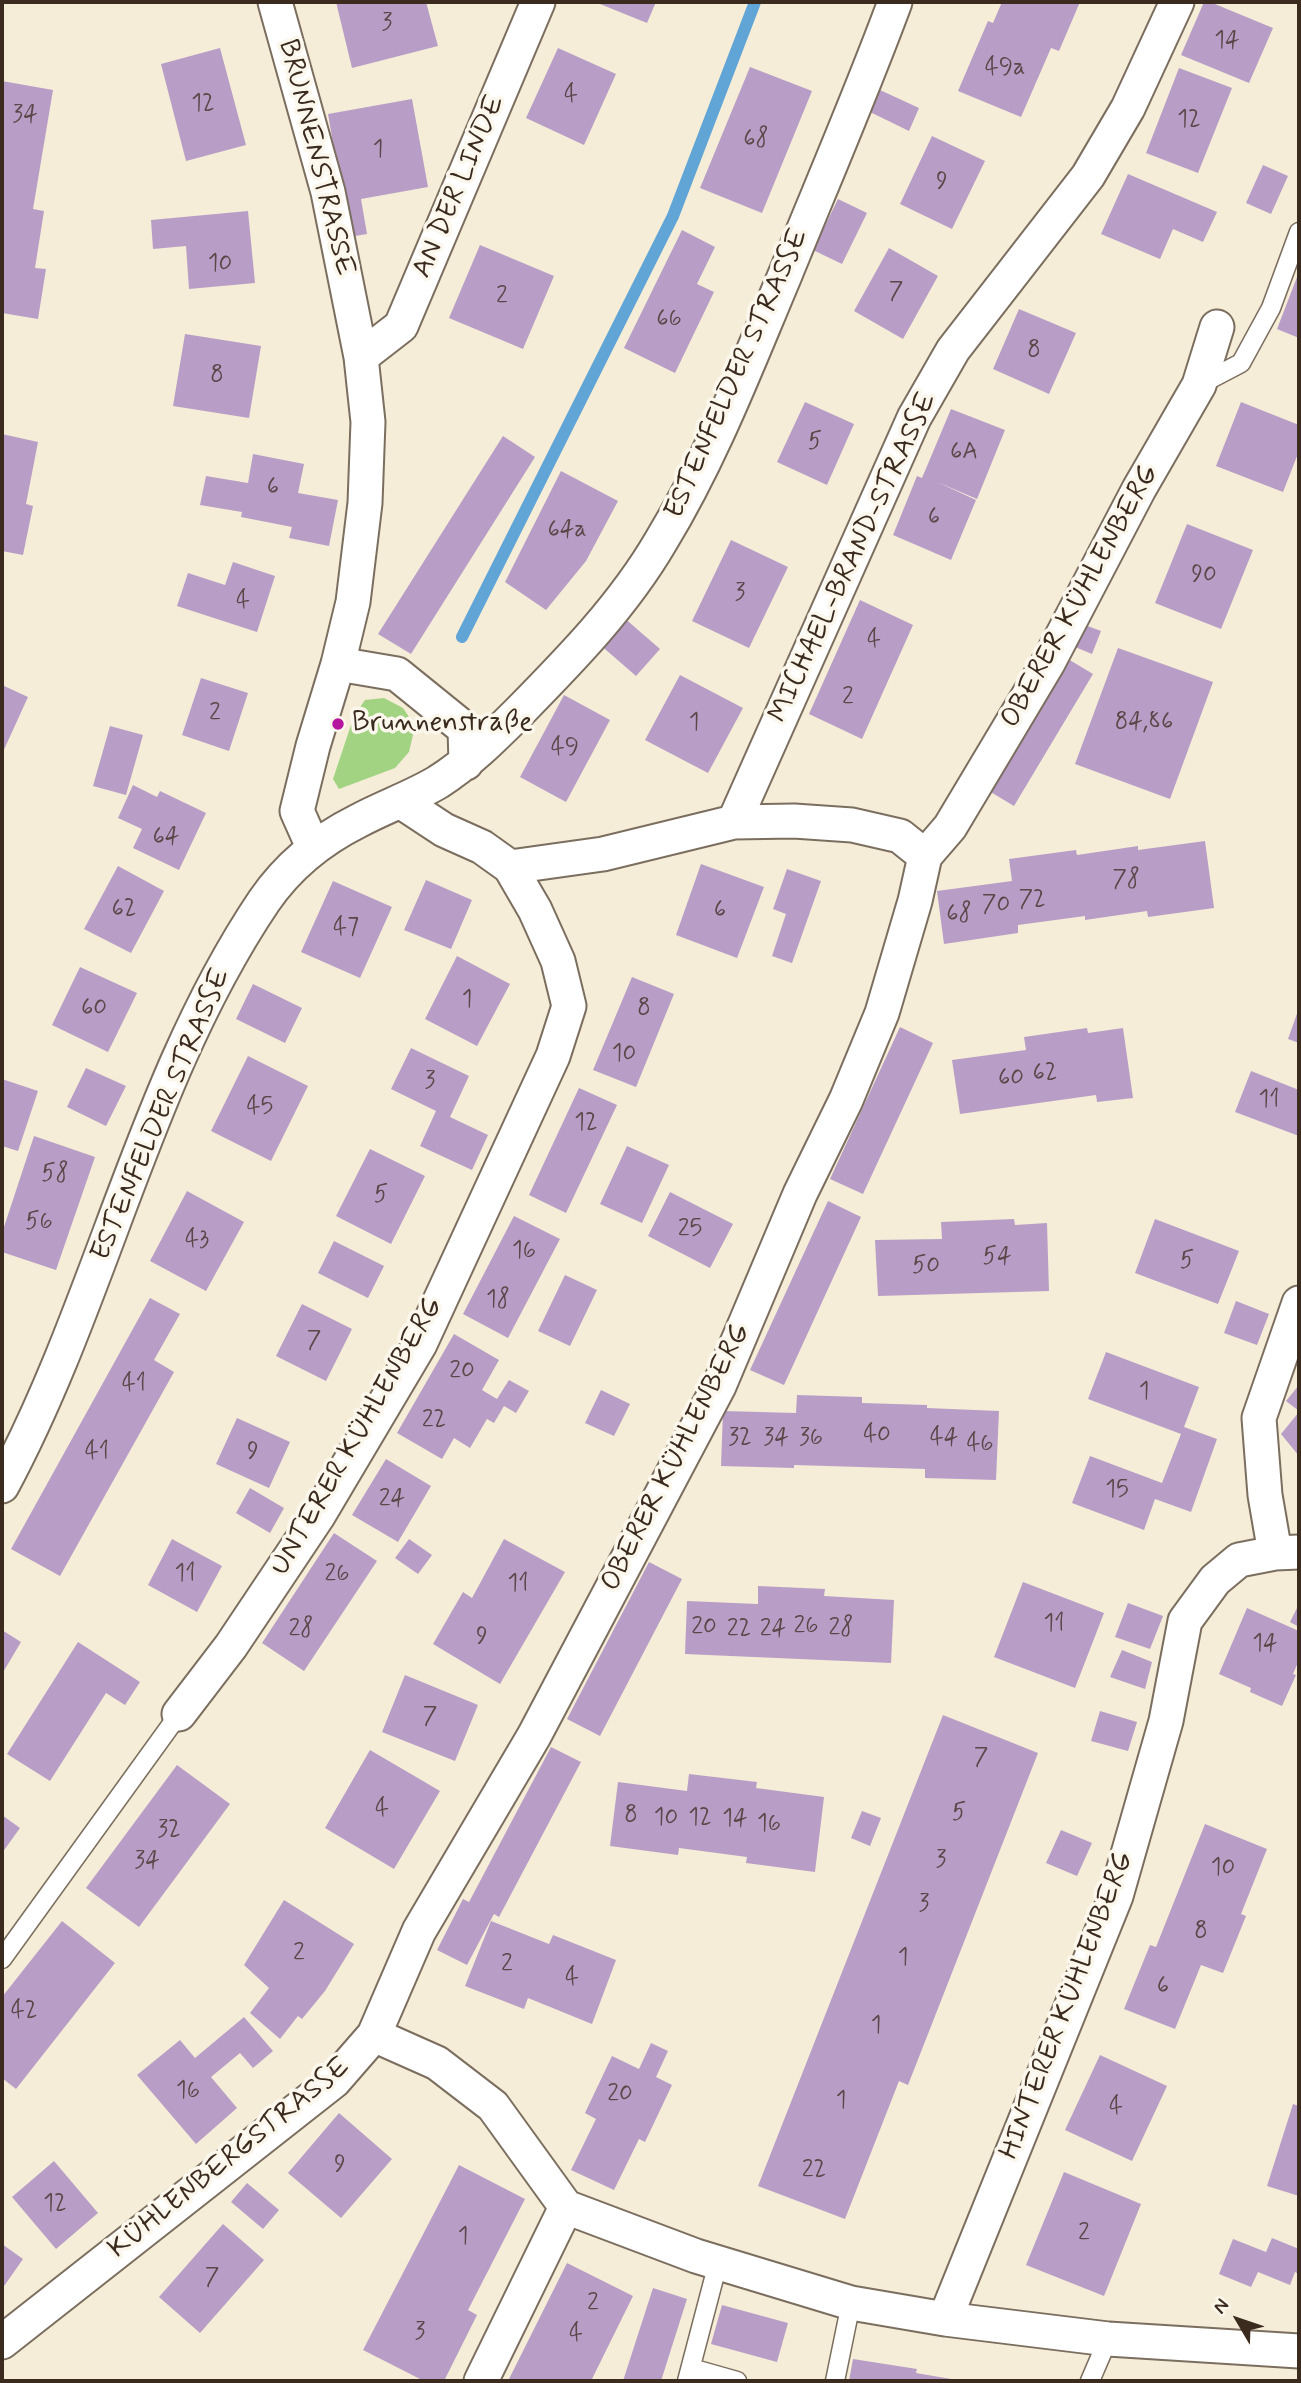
<!DOCTYPE html>
<meta charset="utf-8">
<style>
body{margin:0}
#map{position:relative;width:1301px;height:2383px;overflow:hidden;background:#f5edd7;font-family:Mynerve,sans-serif}
canvas{display:block}
.frame{position:absolute;inset:0;border:4px solid #3b2a1e;pointer-events:none}
.north{position:absolute;left:1203px;top:2285px;width:70px;height:70px;-webkit-text-stroke:5px #fbf7ec;paint-order:stroke;rotate:309deg;font-size:19px;font-weight:700;line-height:28px;text-align:center;color:#3b2a1e}
.north::after{content:'';display:block;margin:auto;width:24px;height:32px;background:#3b2a1e;clip-path:polygon(50% 0,100% 100%,50% 72%,0 100%)}
</style>
<div id="map">
<canvas width="1301" height="2383"></canvas>
<div class="frame"></div>
<div class="north">N</div>
</div>
<script>
const ctx = document.querySelector('canvas').getContext('2d');
ctx.lineJoin = 'round';
function fill(path, color) { ctx.fillStyle = color; ctx.fill(path, 'evenodd'); }
function stroke(path, color, width, dash) { ctx.strokeStyle = color; ctx.lineWidth = width; ctx.lineCap = dash ? 'butt' : 'round'; ctx.setLineDash(dash || []); ctx.stroke(path); }
function label(font, color, halo, rows, align = 'center') {
  ctx.font = font + ' Mynerve,sans-serif'; ctx.lineWidth = 7; ctx.setLineDash([]); ctx.textBaseline = 'middle'; ctx.strokeStyle = halo; ctx.fillStyle = color; for (const [text, x, y, turn = 0] of rows) {
    ctx.save(); ctx.translate(x, y); ctx.rotate((+turn || 0) * Math.PI / 180); ctx.textAlign = isNaN(turn) ? turn : align; if (halo) ctx.strokeText(text, 0, 0); ctx.fillText(text, 0, 0); ctx.restore();
  }
}
fill(new Path2D(`
 M384 698 403 708 415 726 409 752 395 768 339 789 333 779 354 716 365 700Z`), '#a1d383');
stroke(new Path2D(`
 M462 637 673 216 755 2`), '#61a4d6', 12);
fill(new Path2D(`
 M336 2H426L438 46 352 68Z
 M595 2H656L647 23Z
 M1002 2H1080L1059 51 1051 48 1021 117 958 91 988 21 993 23Z
 M1204 2H1210L1273 28 1249 83 1181 55Z
 M220 48 246 145 186 161 161 64Z
 M558 48 616 74 584 145 526 118Z
 M750 67 812 91 762 213 700 188Z
 M1179 68 1232 88 1198 173 1146 153Z
 M2 81 53 90 33 209 44 211 35 268 46 269 38 319 2 313Z
 M880 90 919 108 909 131 870 112Z
 M412 99 428 187 361 199 367 234 349 237 328 114Z
 M932 136 985 161 952 229 900 204Z
 M1263 165 1288 176 1271 214 1246 203Z
 M1128 174 1217 212 1203 242 1173 229 1160 259 1101 234Z
 M838 199 867 213 842 264 813 250Z
 M248 211 255 283 189 289 186 246 153 249 151 220Z
 M682 230 715 247 697 284 714 292 675 373 624 348Z
 M480 245 554 276 523 349 449 318Z
 M889 248 938 276 903 339 854 311Z
 M1299 272V338L1277 329Z
 M1019 309 1076 333 1049 394 993 369Z
 M185 334 261 346 249 418 173 406Z
 M805 402 854 424 827 485 777 462Z
 M1241 402 1299 425V451L1283 492 1216 466Z
 M951 409 1005 430 977 499 937 482 976 500 951 560 893 535 917 476 922 478Z
 M2 434 38 442 26 504 33 506 23 555 2 551Z
 M503 436 535 457 411 654 378 634Z
 M253 454 304 464 298 493 338 500 329 546 289 538 292 527 241 517 242 512 200 505 206 476 248 483Z
 M561 471 618 501 586 561 546 610 505 582Z
 M1187 524 1253 550 1221 629 1155 603Z
 M731 540 788 567 749 648 692 621Z
 M233 562 275 576 257 632 177 606 188 573 225 585Z
 M860 600 913 625 862 739 809 714Z
 M622 616 660 649 636 676 598 643Z
 M1085 625 1101 631 1092 654 1075 647Z
 M1118 648 1213 682 1170 799 1075 764Z
 M1068 659 1093 674 1014 806 989 791Z
 M680 675 743 708 708 773 645 740Z
 M201 678 248 693 229 751 182 735Z
 M2 685 28 697 2 754Z
 M564 695 610 720 566 802 520 777Z
 M110 726 143 735 126 795 93 786Z
 M133 785 157 797 160 791 206 813 179 870 133 848 142 829 118 818Z
 M1205 841 1214 908 1148 917 1147 911 1085 920V916L1018 925V933L944 944 937 891 1012 881 1009 859 1076 850 1077 855 1138 846V850Z
 M701 864 764 887 737 958 676 935Z
 M118 866 164 891 131 953 84 929Z
 M787 869 821 881 792 963 772 956 786 914 773 909Z
 M426 880 472 900 451 949 404 930Z
 M333 881 392 907 360 978 301 952Z
 M457 956 510 984 477 1046 425 1019Z
 M80 967 137 993 108 1052 52 1025Z
 M632 977 674 994 636 1087 593 1070Z
 M253 984 302 1008 285 1043 236 1019Z
 M1299 1008V1043L1288 1039Z
 M900 1027 933 1043 863 1194 830 1179Z
 M1087 1028 1088 1033 1123 1028 1133 1098 1097 1102 1096 1095 960 1114 952 1060 1026 1050 1024 1037Z
 M411 1048 469 1076 450 1117 488 1135 472 1170 420 1146 436 1111 391 1089Z
 M248 1056 308 1086 271 1161 211 1131Z
 M86 1068 126 1086 106 1126 67 1107Z
 M1251 1071 1299 1090V1136L1235 1112Z
 M2 1079 38 1091 18 1151 2 1146Z
 M579 1088 617 1105 566 1213 529 1195Z
 M34 1136 95 1157 56 1270 2 1252V1233Z
 M627 1146 669 1165 642 1223 600 1204Z
 M370 1149 425 1176 391 1244 336 1216Z
 M187 1191 244 1222 206 1291 150 1261Z
 M670 1192 733 1224 710 1268 648 1236Z
 M828 1201 861 1217 784 1385 750 1370Z
 M514 1216 560 1239 508 1338 463 1314Z
 M1014 1219 1015 1225 1047 1223 1049 1291 878 1296 875 1240 942 1239 941 1222Z
 M1155 1219 1239 1251 1218 1304 1135 1273Z
 M334 1241 384 1266 368 1298 318 1273Z
 M565 1275 597 1290 570 1346 538 1331Z
 M150 1298 180 1314 154 1360 174 1372 60 1576 11 1549Z
 M1236 1301 1269 1314 1257 1345 1224 1333Z
 M302 1304 352 1329 326 1381 276 1356Z
 M454 1334 499 1360 482 1390 497 1399 509 1380 529 1391 516 1413 504 1406 494 1423 487 1419 470 1448 454 1438 442 1459 397 1433Z
 M1106 1352 1199 1387 1184 1427 1217 1439 1191 1512 1155 1499 1144 1530 1072 1503 1090 1456 1162 1483 1181 1434 1088 1399Z
 M1299 1385V1411L1286 1401Z
 M601 1390 630 1404 614 1436 585 1423Z
 M797 1395 862 1397V1403L927 1405V1408L999 1411 996 1480 925 1478V1469L794 1465V1468L721 1466 723 1411 796 1413Z
 M1299 1412V1456L1281 1434Z
 M237 1418 290 1442 269 1488 216 1464Z
 M386 1459 431 1486 398 1542 352 1515Z
 M250 1488 284 1508 270 1533 236 1513Z
 M334 1533 377 1561 304 1671 262 1643Z
 M172 1539 222 1566 197 1612 148 1585Z
 M409 1539 432 1555 418 1574 395 1558Z
 M504 1539 565 1572 500 1684 433 1644 463 1592 472 1598Z
 M649 1562 682 1579 600 1736 567 1719Z
 M1023 1582 1104 1613 1075 1688 994 1657Z
 M758 1586 825 1589 824 1596 894 1600 891 1663 685 1654 687 1601 758 1604Z
 M1128 1603 1163 1616 1150 1649 1115 1637Z
 M1299 1604V1627L1290 1622Z
 M1247 1608 1299 1631V1660L1293 1674 1296 1675 1282 1706 1250 1692 1251 1688 1219 1674Z
 M2 1630 21 1642 2 1674Z
 M78 1642 140 1682 125 1705 106 1693 50 1781 7 1754Z
 M1122 1650 1152 1662 1145 1689 1110 1677Z
 M405 1675 478 1705 455 1761 382 1732Z
 M1100 1711 1137 1722 1128 1751 1091 1741Z
 M943 1715 1038 1753 908 2085 899 2081 845 2219 758 2186Z
 M551 1747 581 1762 499 1917 494 1914 467 1965 437 1950 463 1899 469 1902Z
 M370 1750 440 1791 394 1869 325 1828Z
 M177 1765 230 1804 139 1927 86 1888Z
 M689 1774 757 1782 756 1788 824 1797 815 1872 746 1863 747 1857 679 1848 678 1855 610 1846 618 1782 687 1791Z
 M862 1811 881 1818 870 1846 851 1838Z
 M2 1815 20 1828 2 1853Z
 M1205 1824 1267 1849 1241 1914 1246 1916 1223 1973 1201 1965 1175 2029 1124 2009 1150 1945 1156 1947Z
 M1061 1830 1092 1843 1077 1876 1046 1863Z
 M284 1900 354 1944 325 1991 302 2019 298 2016 280 2039 250 2013 269 1988 244 1965Z
 M62 1921 115 1963 16 2089 2 2078V1997Z
 M491 1921 549 1944 553 1935 616 1960 592 2024 528 1998 524 2009 465 1986Z
 M244 2017 273 2051 253 2068 240 2053 211 2077 237 2108 196 2144 137 2075 180 2040 195 2058Z
 M651 2043 668 2051 656 2077 672 2085 645 2142 639 2139 614 2190 571 2170 596 2119 585 2113 612 2056 639 2069Z
 M1100 2055 1167 2086 1132 2161 1065 2130Z
 M1293 2104 1299 2106V2196L1267 2186Z
 M339 2113 392 2159 341 2218 288 2173Z
 M54 2161 98 2213 56 2249 12 2197Z
 M459 2165 525 2199 468 2310 477 2315 444 2381H424L363 2350Z
 M1064 2172 1141 2204 1104 2296 1026 2265Z
 M247 2183 279 2210 263 2229 231 2202Z
 M223 2224 264 2260 200 2333 159 2297Z
 M1272 2238 1299 2249V2274L1295 2272 1290 2285 1258 2272 1251 2287 1219 2274 1233 2239 1266 2252Z
 M2 2244 23 2259 2 2289Z
 M567 2263 633 2296 591 2381H508Z
 M653 2288 687 2299 661 2381H623Z
 M722 2305 788 2323 777 2362 711 2344Z
 M853 2359 917 2369 916 2373 963 2381H849Z`), '#b89ec7');
const service = new Path2D(`
 M1201 384 1241 363 1271 308 1299 232
 M2 1959 179 1714
 M691 2368 737 2381
 M687 2381 718 2263
 M835 2381 851 2303
 M1090 2381 1108 2339`);
const minor = new Path2D(`
 M275 2 328 192 361 357 368 422 365 503 353 602 338 664 313 746 297 811 313 847
 M361 357 401 326 538 2
 M338 664 397 674 465 729 466 763
 M400 801 444 830 482 847 510 867 603 854 734 822 794 821 852 825 900 836 925 856
 M734 822 914 418 953 350 1088 176 1128 108 1177 2
 M2 1486C103 1298 144 1079 264 901 288 866 320 840 358 821 384 807 413 797 438 782 468 763 494 737 519 712 571 659 623 606 661 541 712 457 747 365 785 275 822 184 861 94 895 2
 M1275 1553 1265 1495 1259 1418 1299 1303
 M179 1714 231 1646 318 1516 420 1344 553 1056 569 1006 558 961 535 910 510 867
 M374 2035 437 2063 493 2106 566 2207 696 2256 851 2303 945 2319 1108 2339 1299 2351
 M945 2319 1116 1896 1166 1721 1185 1621 1215 1580 1239 1560 1275 1553 1299 1552
 M2 2342 334 2081 374 2035 419 1931 534 1736 719 1386 800 1194 846 1100 882 1013 915 901 925 856 950 827 1048 663 1139 489 1199 385 1217 327
 M481 2381 566 2207`);
stroke(service, '#7c6e5f', 21);
stroke(minor, '#7c6e5f', 37);
stroke(service, '#fff', 18);
stroke(minor, '#fff', 33);
for (const [x, y, r, color] of [
 [338,724,7,"#b5179e"]
]) { const dot = new Path2D(); dot.arc(x, y, r, 0, 2 * Math.PI); ctx.fillStyle = color; ctx.fill(dot); stroke(dot, '#fbf7ec', 2.5); }
label('24px', '#5a4748', null, [
 ["3",387,24],
 ["14",1227,42],
 ["49a",1005,69],
 ["4",571,96],
 ["12",203,105],
 ["34",25,116],
 ["12",1189,121],
 ["68",756,140],
 ["1",378,151],
 ["9",942,183],
 ["10",220,265],
 ["7",896,293],
 ["2",502,297],
 ["66",669,320],
 ["8",1034,351],
 ["8",217,376],
 ["5",815,443],
 ["6A",964,453],
 ["6",273,488],
 ["6",934,518],
 ["64a",567,531],
 ["90",1204,576],
 ["3",740,594],
 ["4",243,602],
 ["4",874,641],
 ["2",848,698],
 ["2",215,714],
 ["84,86",1144,723],
 ["1",694,724],
 ["49",565,749],
 ["64",166,838],
 ["78",1126,881],
 ["72",1032,901],
 ["70",996,906],
 ["62",124,910],
 ["6",720,911],
 ["68",959,915],
 ["47",346,929],
 ["1",467,1001],
 ["60",94,1009],
 ["8",644,1009],
 ["10",624,1055],
 ["62",1045,1074],
 ["60",1011,1079],
 ["3",430,1082],
 ["11",1269,1101],
 ["45",260,1108],
 ["12",586,1124],
 ["58",55,1175],
 ["5",381,1196],
 ["56",39,1223],
 ["25",690,1230],
 ["43",197,1241],
 ["16",524,1252],
 ["54",997,1258],
 ["5",1187,1262],
 ["50",926,1267],
 ["18",498,1301],
 ["7",314,1342],
 ["20",462,1372],
 ["41",134,1385],
 ["1",1144,1393],
 ["22",434,1421],
 ["40",877,1436],
 ["32",740,1439],
 ["34",776,1439],
 ["36",811,1439],
 ["44",944,1439],
 ["46",980,1445],
 ["41",97,1453],
 ["9",253,1453],
 ["15",1117,1491],
 ["24",392,1500],
 ["11",185,1575],
 ["26",337,1575],
 ["11",518,1585],
 ["11",1054,1625],
 ["26",806,1627],
 ["20",704,1628],
 ["28",841,1629],
 ["28",301,1630],
 ["22",739,1630],
 ["24",773,1630],
 ["9",482,1638],
 ["14",1265,1645],
 ["7",430,1718],
 ["7",981,1759],
 ["4",382,1810],
 ["5",959,1814],
 ["8",631,1816],
 ["10",666,1819],
 ["12",700,1819],
 ["14",735,1820],
 ["16",769,1825],
 ["32",169,1831],
 ["3",941,1861],
 ["34",147,1862],
 ["10",1223,1869],
 ["3",924,1905],
 ["8",1201,1932],
 ["2",299,1954],
 ["1",903,1959],
 ["2",507,1965],
 ["4",572,1979],
 ["6",1163,1987],
 ["42",24,2012],
 ["1",876,2027],
 ["16",188,2092],
 ["20",620,2095],
 ["1",841,2102],
 ["4",1116,2108],
 ["9",340,2166],
 ["22",814,2171],
 ["12",55,2205],
 ["2",1084,2234],
 ["1",463,2238],
 ["7",212,2279],
 ["2",593,2304],
 ["3",420,2333],
 ["4",576,2335]
]);
label('28px', '#3b2a1e', '#fbf7ec', [
 ["BRUNNENSTRASSE",315,158,76],
 ["AN DER LINDE",460,187,-67],
 ["ESTENFELDER STRASSE",738,374,-66],
 ["MICHAEL-BRAND-STRASSE",854,558,-65],
 ["OBERER KÜHLENBERG",1081,597,-61],
 ["ESTENFELDER STRASSE",162,1115,-67],
 ["UNTERER KÜHLENBERG",358,1437,-60],
 ["OBERER KÜHLENBERG",677,1458,-63],
 ["HINTERER KÜHLENBERG",1068,2006,-69],
 ["KÜHLENBERGSTRASSE",230,2159,-39]
]);
label('28px', '#3b2a1e', '#fbf7ec', [
 ["Brunnenstraße",352,724]
], 'left');
</script>
